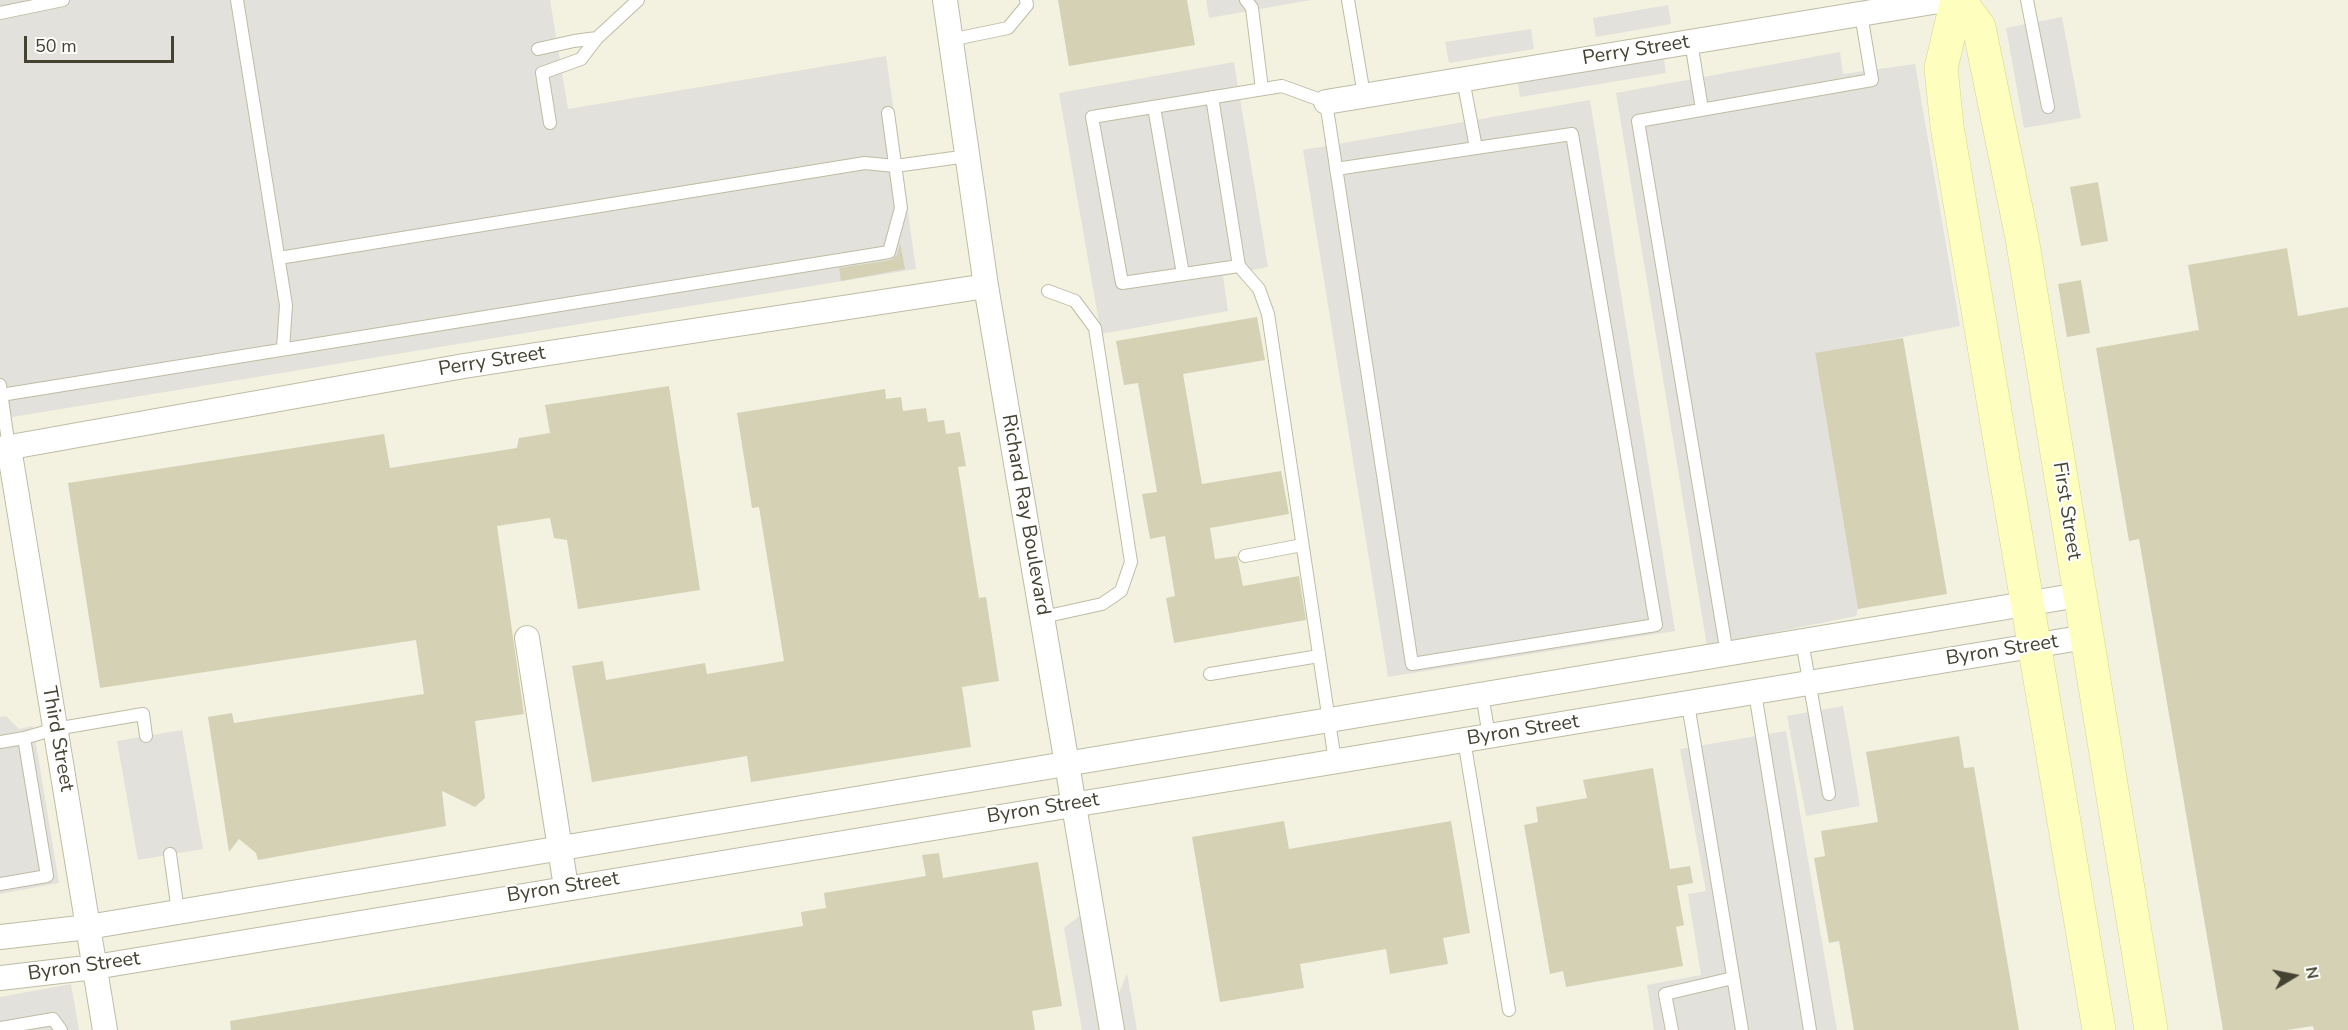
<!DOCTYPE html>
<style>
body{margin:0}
#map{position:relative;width:2348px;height:1030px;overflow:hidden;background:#f3f2e1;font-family:"Nunito Sans",sans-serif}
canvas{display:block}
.north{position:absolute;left:2264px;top:946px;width:60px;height:60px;-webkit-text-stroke:4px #fff;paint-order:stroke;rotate:80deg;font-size:16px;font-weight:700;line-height:24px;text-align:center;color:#444231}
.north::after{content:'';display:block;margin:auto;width:21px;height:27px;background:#444231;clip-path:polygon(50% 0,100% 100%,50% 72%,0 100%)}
.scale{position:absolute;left:24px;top:36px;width:150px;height:27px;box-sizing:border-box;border:3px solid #444231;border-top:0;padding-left:8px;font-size:18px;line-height:21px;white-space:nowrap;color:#444231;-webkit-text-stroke:4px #fff;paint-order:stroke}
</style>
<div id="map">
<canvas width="2348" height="1030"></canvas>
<div class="north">N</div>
<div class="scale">50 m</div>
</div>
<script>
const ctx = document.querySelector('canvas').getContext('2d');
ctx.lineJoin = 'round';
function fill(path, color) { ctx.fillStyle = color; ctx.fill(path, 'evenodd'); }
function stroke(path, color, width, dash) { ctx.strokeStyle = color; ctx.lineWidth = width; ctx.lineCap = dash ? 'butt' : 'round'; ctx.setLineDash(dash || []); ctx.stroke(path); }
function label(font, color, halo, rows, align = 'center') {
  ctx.font = font + ' "Nunito Sans",sans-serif'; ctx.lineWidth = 4.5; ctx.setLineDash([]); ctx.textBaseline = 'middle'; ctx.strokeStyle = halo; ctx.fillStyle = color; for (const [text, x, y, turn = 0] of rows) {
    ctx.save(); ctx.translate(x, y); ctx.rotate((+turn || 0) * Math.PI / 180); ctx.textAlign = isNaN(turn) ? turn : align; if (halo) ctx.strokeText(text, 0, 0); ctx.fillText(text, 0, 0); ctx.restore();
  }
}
fill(new Path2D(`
 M0 0H550L568 109 886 56 916 269 0 419Z
 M1206 0H1311L1209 18Z
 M1668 5 1671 24 1596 37 1593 18Z
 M2062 17 2081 118 2024 128 2006 28Z
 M1531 29 1534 49 1449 63 1445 42Z
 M1663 52 1666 73 1520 97 1517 76Z
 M1840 52 1843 74 1915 64 1960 326 1815 354 1858 609 1856 616 1707 646 1616 93Z
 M1234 62 1268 267 1223 276 1228 311 1101 334 1059 93Z
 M1590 100 1675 631 1388 677 1303 150Z
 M1843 706 1860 806 1806 816 1787 716Z
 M6 716 19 729 33 726 59 883 0 894V717Z
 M182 730 203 849 138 860 117 741Z
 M1786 731 1837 1030H1654L1647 985 1701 975 1688 894 1706 891 1680 749Z
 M1083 913 1118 996 1127 973 1137 1030H1082L1064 928Z
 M71 984 79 1030H0V997Z`), '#e2e1db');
fill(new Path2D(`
 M1058 0H1187L1195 45 1069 66Z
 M2098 182 2108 241 2081 246 2070 187Z
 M900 243 905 269 841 281 839 268 891 260 897 255Z
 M2287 248 2298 316 2348 307V1030H2314L2313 1026 2287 1030H2223L2139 539 2129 541 2096 348 2199 330 2188 265Z
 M2081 280 2090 333 2067 337 2058 284Z
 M1257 317 1265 360 1183 374 1202 484 1281 471 1289 514 1210 528 1215 559 1237 556 1243 586 1299 576 1306 620 1174 643 1166 598 1175 596 1165 536 1150 539 1142 494 1157 492 1138 383 1124 385 1116 341Z
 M1903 338 1947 594 1858 609 1815 353Z
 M669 386 700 590 578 609 567 540 554 538 550 518 497 526 524 714 475 721 485 798 475 807 442 791 446 826 258 860 256 853 239 839 229 852 208 717 232 713 234 723 424 694 416 640 100 688 68 483 384 434 390 468 517 448 519 438 550 433 545 405Z
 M885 389 886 399 901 397 903 411 926 408 928 422 944 420 946 434 960 432 966 466 958 467 979 598 986 597 999 681 962 687 971 747 751 782 747 756 592 782 572 666 603 661 606 680 705 663 707 674 784 661 759 507 752 508 737 413Z
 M1959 736 1964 768 1974 767 2019 1030H1854L1839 941 1829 943 1814 858 1825 856 1821 831 1878 822 1866 752Z
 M1653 768 1670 869 1690 866 1693 883 1677 886 1684 925 1676 927 1683 966 1566 987 1563 971 1550 974 1524 825 1538 822 1536 807 1587 798 1583 780Z
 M1284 821 1289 849 1451 821 1470 933 1443 938 1448 964 1390 974 1386 949 1300 964 1304 988 1220 1002 1192 837Z
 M939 853 943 878 1038 862 1062 1006 1032 1011 1035 1030H231L230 1021 803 926 801 912 826 908 824 893 926 876 922 855Z`), '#d4d1b5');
const lane = new Path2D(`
 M237 0 286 305 283 349
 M1246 0 1252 8 1262 89
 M1348 0 1364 95
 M2027 0 2048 107
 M0 13 63 0
 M950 40 1008 28 1027 5 1026 0
 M1691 42 1702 109
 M538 49 574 41 597 38
 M1212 97 1239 266 1122 283 1092 117 1282 86 1326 102 1412 664 1656 625 1572 134 1476 148 1463 79
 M1154 107 1183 274
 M550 123 542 73 581 59 597 38 638 0
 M1336 169 1476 148
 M279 258 865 163 895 166 968 156
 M1239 266 1259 289 1268 314 1335 761
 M0 385 9 448
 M1 395 889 252 901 208 888 113
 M1245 556 1302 545
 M1043 617 1102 604 1121 591 1131 562 1095 328 1075 301 1048 291
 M1802 641 1829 794
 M1727 654 1638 121 1872 80 1861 14
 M1210 674 1319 656
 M1755 693 1810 1030
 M1482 694 1489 736
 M1688 704 1742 1030
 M1464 740 1509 1010
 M0 742 24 738
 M170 854 178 912
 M0 884 47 876 24 738 55 729 143 714 146 736
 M0 1028 53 1019 61 1030
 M1672 1030 1665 994 1733 978`);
const street = new Path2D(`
 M945 0 986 286 1112 1030
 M1326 102 1945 0
 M9 448 105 1030
 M0 449 464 366 986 286
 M527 638 566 887
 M0 937 88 927 2079 595
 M0 978 95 967 2086 637`);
const secondary = new Path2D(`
 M1957 0 1941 68 1947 126 2099 1030
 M1959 0 1979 27 2022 238 2151 1030`);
stroke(lane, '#bebca3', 14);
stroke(street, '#bebca3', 26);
stroke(secondary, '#d5d589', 34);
stroke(lane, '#fff', 12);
stroke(street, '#fff', 24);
stroke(secondary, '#feffbf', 33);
label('20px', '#444231', '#fff', [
 ["Perry Street",1636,51,-9],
 ["Perry Street",492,362,-9],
 ["First Street",2066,511,81],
 ["Richard Ray Boulevard",1025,515,80],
 ["Byron Street",2002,651,-9],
 ["Byron Street",1523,731,-9],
 ["Third Street",57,739,80],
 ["Byron Street",1043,809,-9],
 ["Byron Street",563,888,-9],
 ["Byron Street",84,967,-8]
]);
</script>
